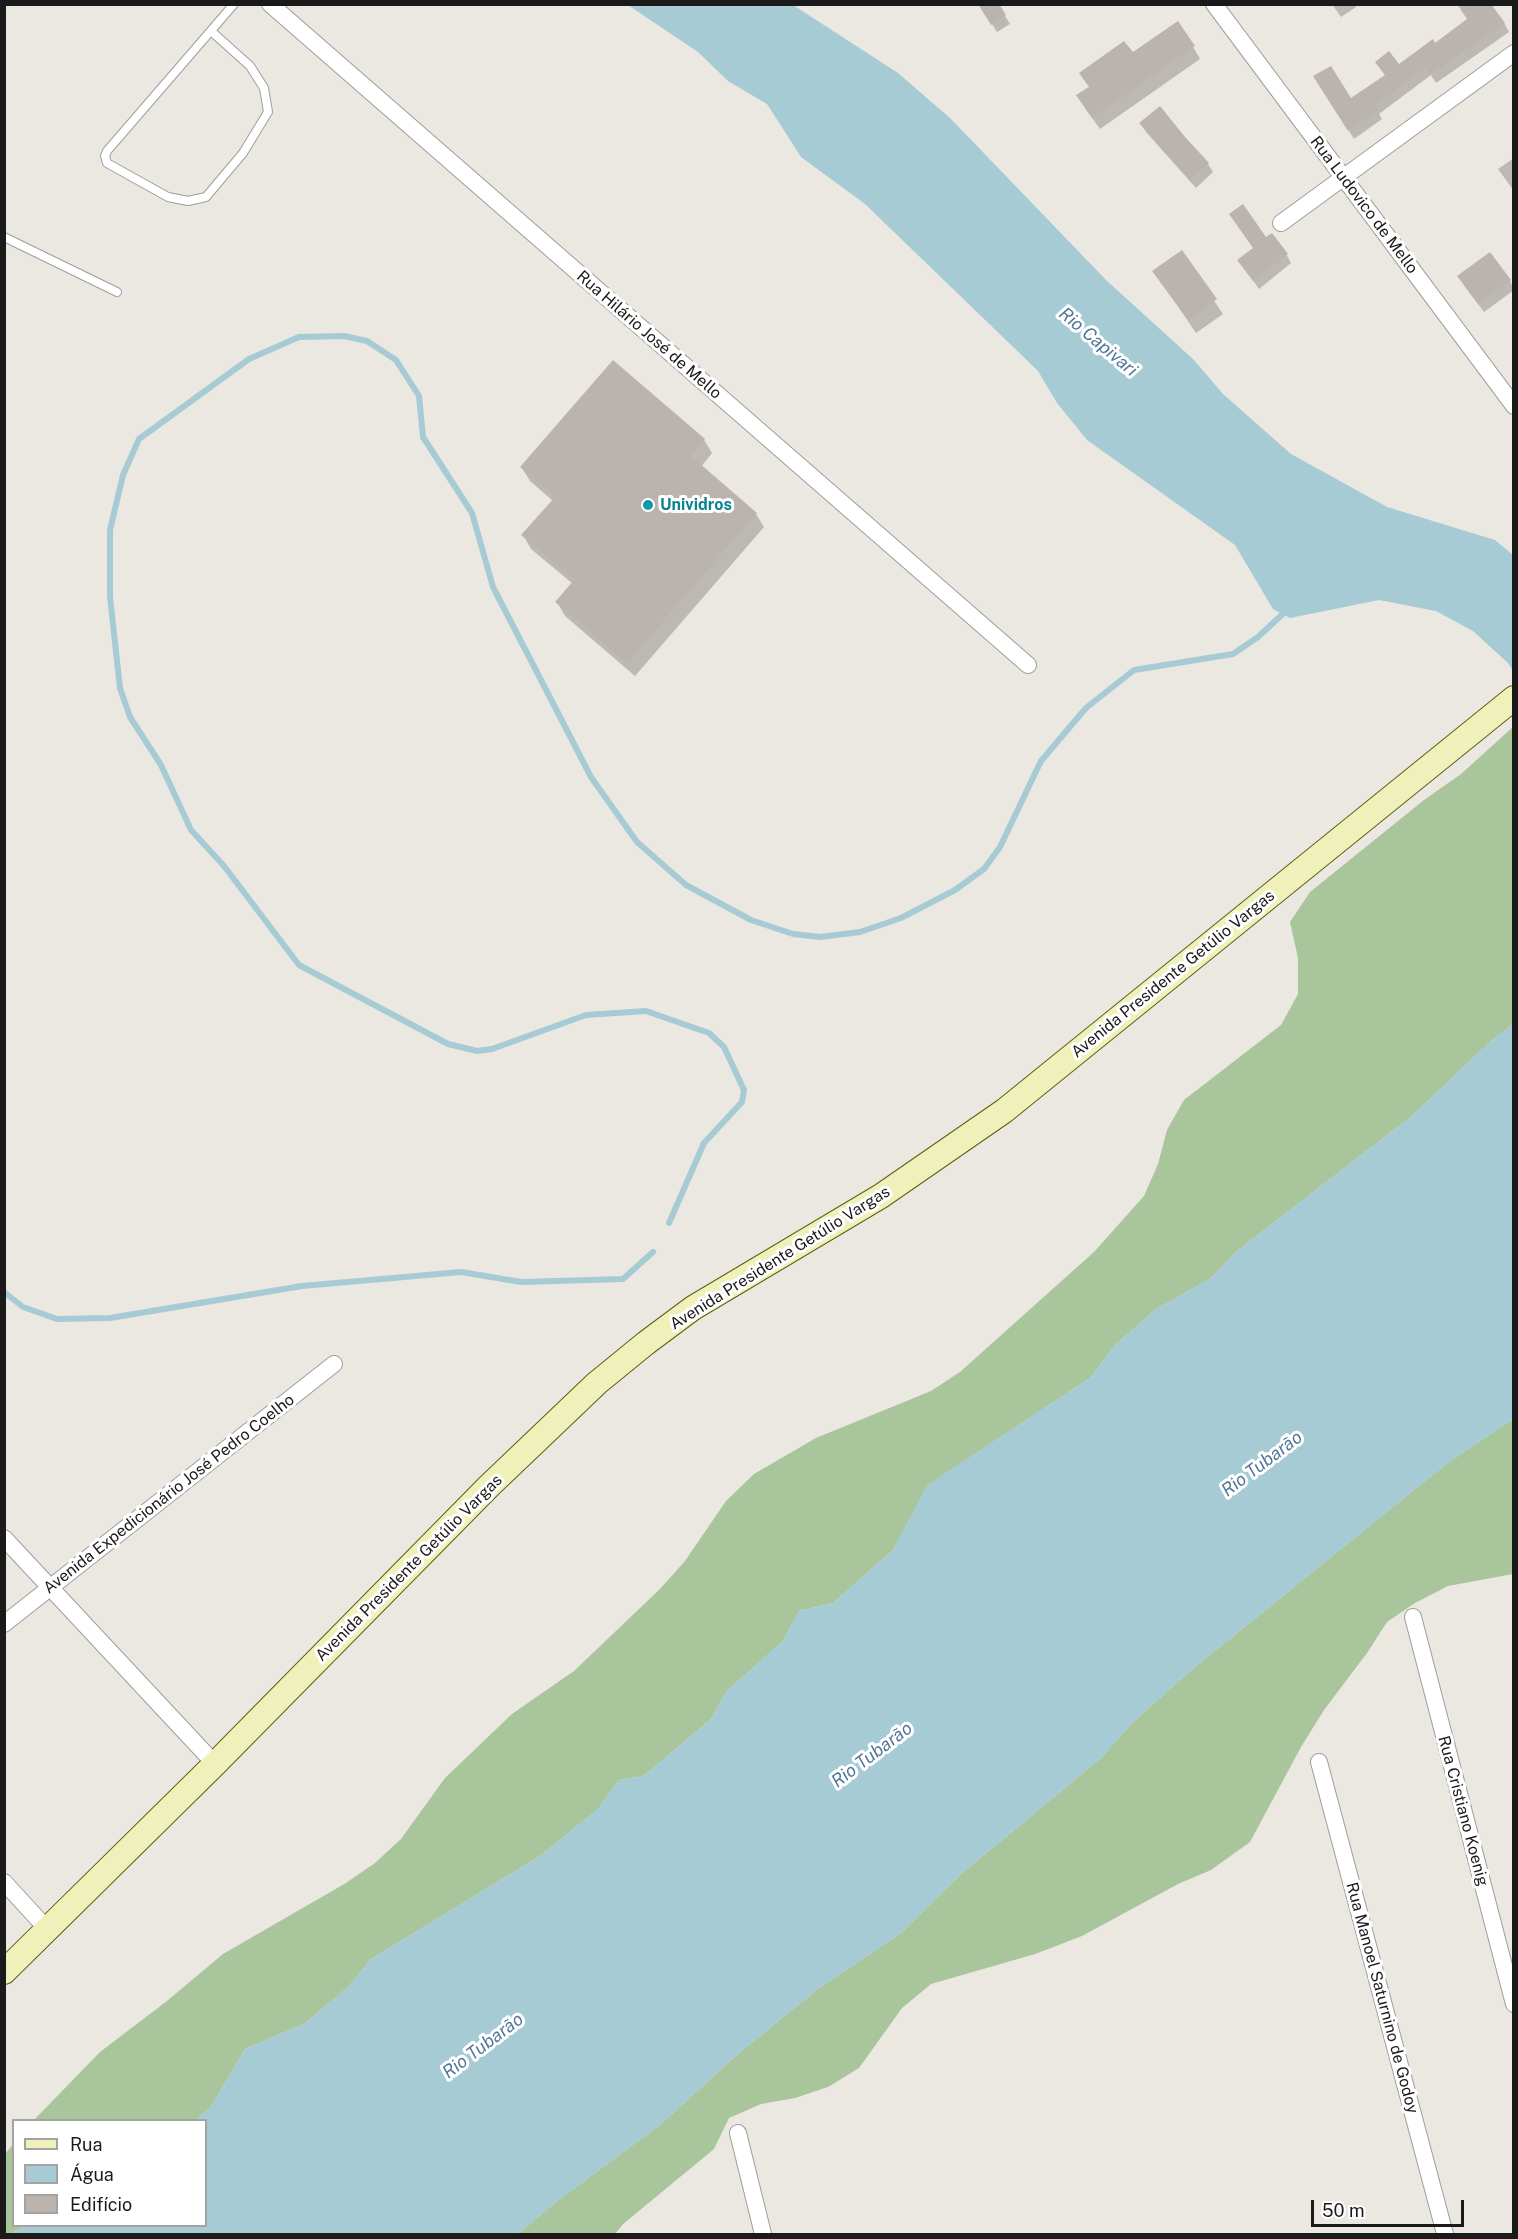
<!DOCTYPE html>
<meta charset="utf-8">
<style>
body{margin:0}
#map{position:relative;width:1518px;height:2239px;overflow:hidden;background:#ebe7e1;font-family:"Public Sans",sans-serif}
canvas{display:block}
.frame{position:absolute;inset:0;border:6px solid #1a1a1a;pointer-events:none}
.legend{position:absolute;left:12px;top:2119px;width:195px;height:108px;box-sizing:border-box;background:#fff;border:2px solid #a3a3a3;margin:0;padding:8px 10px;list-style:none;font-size:18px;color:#1a1a1a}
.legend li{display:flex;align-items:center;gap:12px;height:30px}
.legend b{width:30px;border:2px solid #a3a3a3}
.scale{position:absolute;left:1311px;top:2200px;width:153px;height:27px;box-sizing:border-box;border:3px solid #1a1a1a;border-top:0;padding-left:8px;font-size:18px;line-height:21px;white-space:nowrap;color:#1a1a1a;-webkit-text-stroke:4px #fff;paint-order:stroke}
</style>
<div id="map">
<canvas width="1518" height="2239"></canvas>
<div class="frame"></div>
<ul class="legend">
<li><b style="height:8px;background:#eff0ba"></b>Rua</li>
<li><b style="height:16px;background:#a6cbd4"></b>Água</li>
<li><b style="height:16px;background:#bbb3ae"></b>Edifício</li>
</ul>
<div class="scale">50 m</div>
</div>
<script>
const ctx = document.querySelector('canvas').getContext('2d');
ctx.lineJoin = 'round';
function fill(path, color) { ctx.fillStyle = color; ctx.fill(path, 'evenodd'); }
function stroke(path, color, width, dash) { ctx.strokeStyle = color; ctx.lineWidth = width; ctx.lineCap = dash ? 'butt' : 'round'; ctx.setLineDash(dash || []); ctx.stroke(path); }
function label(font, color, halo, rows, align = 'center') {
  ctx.font = font + ' "Public Sans",sans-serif'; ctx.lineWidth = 6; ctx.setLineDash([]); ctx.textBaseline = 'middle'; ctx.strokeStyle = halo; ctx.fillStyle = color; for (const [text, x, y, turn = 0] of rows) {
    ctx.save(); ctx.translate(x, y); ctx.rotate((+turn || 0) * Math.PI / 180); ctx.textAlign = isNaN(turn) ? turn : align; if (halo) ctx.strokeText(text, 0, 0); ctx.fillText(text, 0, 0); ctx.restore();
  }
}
fill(new Path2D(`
 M1513 727V1024L1491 1041 1413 1115 1237 1251 1210 1279 1156 1309 1115 1345 1090 1378 928 1485 893 1550 833 1603 799 1611 783 1641 726 1692 711 1719 652 1769 643 1776 619 1780 598 1809 540 1856 371 1959 348 1987 304 2024 245 2049 211 2107 196 2120H34L100 2052 167 2001 223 1954 346 1883 375 1863 401 1839 445 1778 512 1714 574 1671 660 1589 685 1561 726 1501 754 1474 816 1438 931 1391 960 1372 1094 1252 1144 1196 1158 1164 1167 1130 1184 1100 1281 1025 1298 994V958L1290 922 1310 892 1424 800 1461 774Z
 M1513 1419V1574L1448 1586 1415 1603 1387 1622 1367 1653 1324 1710 1301 1747 1250 1842 1211 1870 1178 1884 1082 1936 1035 1954 931 1984 902 2008 859 2068 828 2087 795 2098 761 2104 729 2118 714 2149 623 2224 615 2234H518L552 2205 661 2124 738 2054 819 1988 901 1933 960 1875 1101 1758 1132 1723 1189 1672 1446 1464Z
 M13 2144 14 2226H26L10 2234H5V2154Z`), '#a8c59b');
fill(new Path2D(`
 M628 5H793L898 73 951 119 1106 280 1194 360 1223 394 1291 454 1387 507 1495 540 1513 555V671L1508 663 1473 631 1436 611 1379 600 1290 618 1273 609 1235 545 1087 440 1057 403 1038 371 865 204 801 157 767 104 728 81 698 52Z
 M1513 1024V1419L1446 1464 1189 1672 1132 1723 1101 1758 960 1875 901 1933 819 1988 738 2054 661 2124 552 2205 518 2234H10L26 2226H206V2120H196L211 2107 245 2049 304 2024 348 1987 371 1959 540 1856 598 1809 619 1780 643 1776 652 1769 711 1719 726 1692 783 1641 799 1611 833 1603 893 1550 927 1485 1090 1378 1115 1345 1156 1309 1210 1279 1237 1251 1413 1115 1491 1041Z`), '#a6cbd4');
fill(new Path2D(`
 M1332 4H1354L1356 7 1341 17Z
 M987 16H1005L1010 24 997 32Z
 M1504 23 1509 32 1436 83 1431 75 1379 114 1382 119 1354 139 1320 85 1351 100 1386 76 1382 71 1398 66 1435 45Z
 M1193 47 1200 59 1100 129 1085 108 1090 88 1081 73 1132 54Z
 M1141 123 1208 164 1213 172 1196 188 1146 132Z
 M1514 158V191L1498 169Z
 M1266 240 1286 254 1291 263 1259 289 1239 260Z
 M1181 252 1223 314 1196 333 1154 271Z
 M1510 281 1514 290 1484 312 1464 285Z
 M704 440 712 453 701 467 756 514 764 527 635 676 565 616 557 602 573 584 531 549 523 535 553 501 530 481 522 468Z`), '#0003');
stroke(new Path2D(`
 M669 1223 704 1143 742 1102 744 1090 724 1047 709 1033 646 1011 586 1015 492 1049 477 1051 448 1044 299 965 224 866 191 830 161 765 130 717 120 688 110 597V530L123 475 139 439 249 359 299 337 344 336 367 341 396 360 419 396 423 437 472 513 493 587 591 777 637 842 686 885 751 920 793 934 820 937 860 932 901 918 955 890 984 869 1000 847 1041 761 1086 708 1134 670 1233 654 1258 637 1287 610
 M4 1292 23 1307 57 1319 110 1318 302 1286 461 1272 521 1282 623 1279 653 1252`), '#a6cbd4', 6);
fill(new Path2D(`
 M978 4H999L1006 15 991 25Z
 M1457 4H1491L1505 23 1430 75 1425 68 1375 105 1379 110 1348 131 1313 76 1331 66 1351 98 1385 75 1375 62 1389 51 1399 64 1433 39 1435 43 1467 19Z
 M1178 21 1195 46 1092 118 1076 95 1089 87 1079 73 1124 41 1133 52Z
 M1160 106 1185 137 1209 163 1190 180 1139 123Z
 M1243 204 1266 237 1272 233 1288 254 1253 281 1237 260 1253 248 1229 214Z
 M1182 250 1217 299 1188 320 1152 271Z
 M1490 252 1511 280 1478 304 1457 276Z
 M613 360 705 439 691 456 757 513 627 663 555 602 574 580 521 535 555 497 520 467Z`), '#bbb3ae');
const service = new Path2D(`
 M211 31 250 66 264 88 268 112 243 153 206 197 188 201 168 197 107 163 105 156 107 151 234 4
 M4 237 117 292`);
const minor = new Path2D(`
 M270 4 1028 665
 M1214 4 1514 406
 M1281 223 1514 53
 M4 1538 215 1764
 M1413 1617 1514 2004
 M4 1624 334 1364
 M1319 1762 1445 2234
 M4 1882 47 1929
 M738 2133 763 2234`);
const secondary = new Path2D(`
 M4 1972 215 1764 489 1486 597 1383 646 1343 693 1308 881 1196 1004 1111 1514 698`);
stroke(service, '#9e9e9e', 10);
stroke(minor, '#9e9e9e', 18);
stroke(secondary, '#5b6211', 26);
stroke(service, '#fff', 8);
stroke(minor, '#fff', 16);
stroke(secondary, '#eff0ba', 24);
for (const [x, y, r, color] of [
 [648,505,6,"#0f9aa8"]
]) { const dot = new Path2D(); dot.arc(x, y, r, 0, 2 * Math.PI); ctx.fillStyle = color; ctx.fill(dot); stroke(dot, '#fff', 2); }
label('16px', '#1a1a1a', '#fff', [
 ["Rua Ludovico de Mello",1364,205,53],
 ["Rua Hilário José de Mello",649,335,41],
 ["Avenida Presidente Getúlio Vargas",1173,974,-39],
 ["Avenida Presidente Getúlio Vargas",780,1258,-32],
 ["Avenida Expedicionário José Pedro Coelho",169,1494,-38],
 ["Avenida Presidente Getúlio Vargas",409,1568,-45],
 ["Rua Cristiano Koenig",1463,1811,75],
 ["Rua Manoel Saturnino de Godoy",1382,1998,75]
]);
label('bold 16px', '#0d838f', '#fff', [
 ["Unividros",660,505]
], 'left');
label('italic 18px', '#517696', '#fff', [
 ["Rio Capivari",1098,342,40],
 ["Rio Tubarão",1262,1464,-37],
 ["Rio Tubarão",872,1755,-37],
 ["Rio Tubarão",483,2046,-37]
]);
</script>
